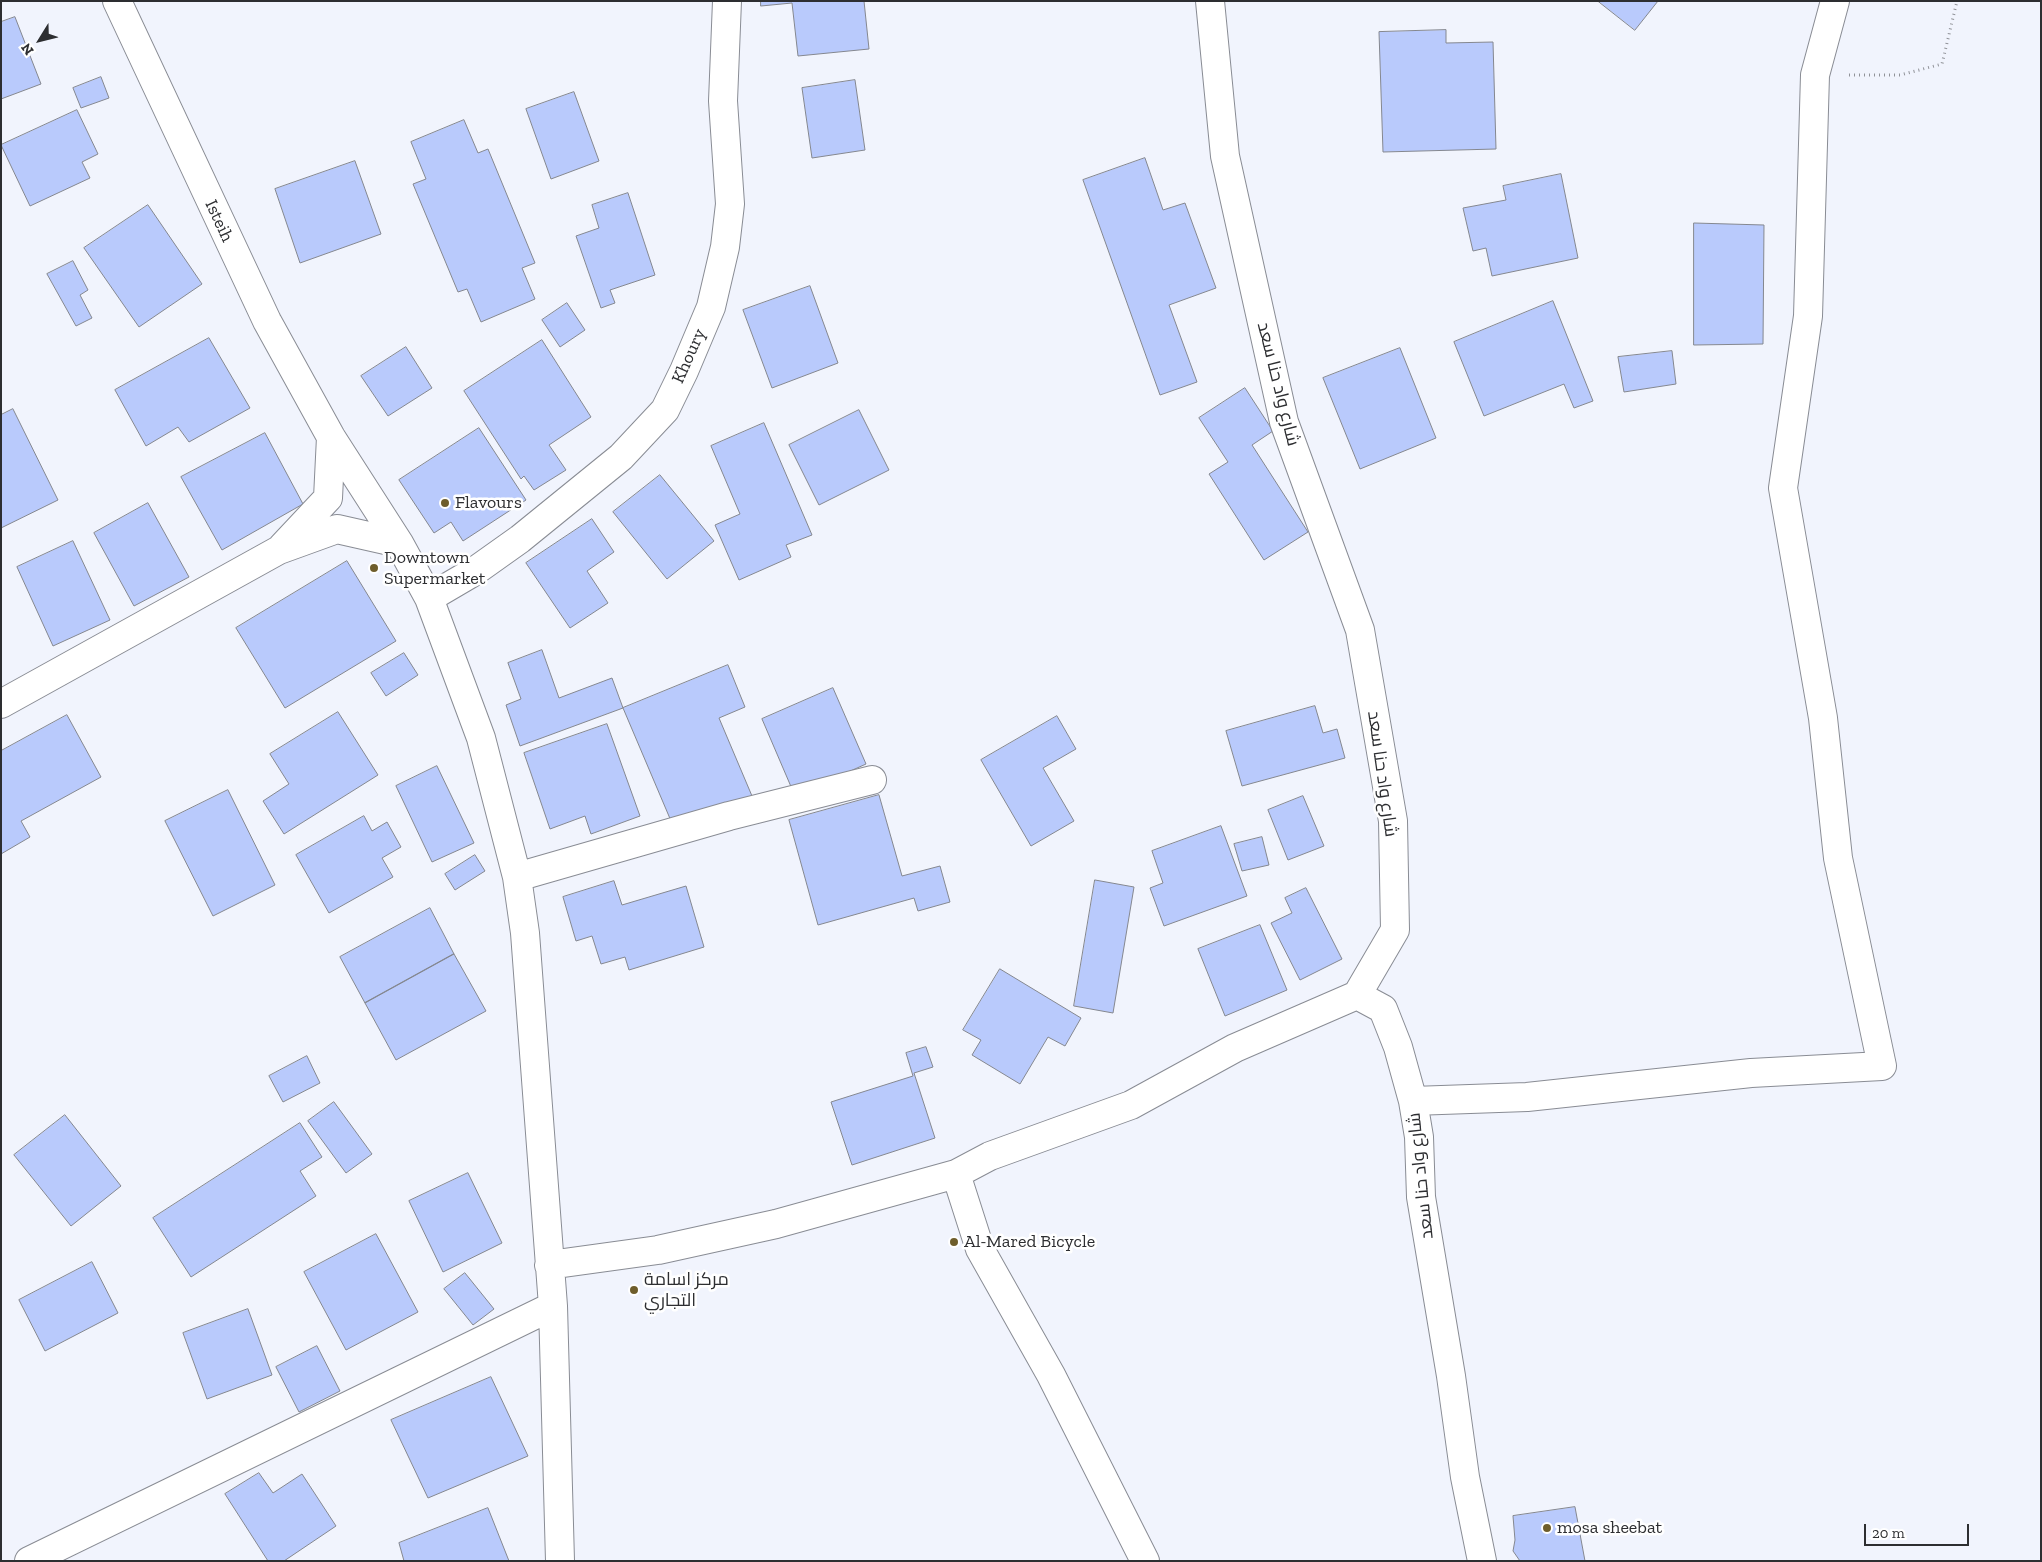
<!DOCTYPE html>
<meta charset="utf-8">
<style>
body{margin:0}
#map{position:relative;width:2042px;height:1562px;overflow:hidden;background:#f1f4fd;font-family:"Zilla Slab",serif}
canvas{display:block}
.frame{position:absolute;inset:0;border:2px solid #2d2e31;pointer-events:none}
.north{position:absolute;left:15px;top:15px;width:50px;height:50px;-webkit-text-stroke:4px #fff;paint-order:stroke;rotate:234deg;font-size:14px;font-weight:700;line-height:20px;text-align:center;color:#2d2e31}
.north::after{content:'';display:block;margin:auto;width:18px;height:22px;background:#2d2e31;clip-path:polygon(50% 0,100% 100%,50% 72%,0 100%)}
.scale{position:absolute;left:1864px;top:1524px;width:105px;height:22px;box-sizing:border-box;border:2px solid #2d2e31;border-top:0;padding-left:6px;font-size:15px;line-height:18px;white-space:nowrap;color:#2d2e31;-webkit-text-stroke:4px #fff;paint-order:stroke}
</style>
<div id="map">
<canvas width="2042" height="1562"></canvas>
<div class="frame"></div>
<div class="north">N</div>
<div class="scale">20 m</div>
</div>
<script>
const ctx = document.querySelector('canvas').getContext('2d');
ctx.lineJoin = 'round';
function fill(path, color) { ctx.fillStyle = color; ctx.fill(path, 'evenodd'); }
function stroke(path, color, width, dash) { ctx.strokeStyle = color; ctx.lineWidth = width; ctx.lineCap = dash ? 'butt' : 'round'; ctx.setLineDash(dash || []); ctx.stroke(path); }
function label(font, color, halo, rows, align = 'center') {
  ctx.font = font + ' "Zilla Slab",Cairo,serif'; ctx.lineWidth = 5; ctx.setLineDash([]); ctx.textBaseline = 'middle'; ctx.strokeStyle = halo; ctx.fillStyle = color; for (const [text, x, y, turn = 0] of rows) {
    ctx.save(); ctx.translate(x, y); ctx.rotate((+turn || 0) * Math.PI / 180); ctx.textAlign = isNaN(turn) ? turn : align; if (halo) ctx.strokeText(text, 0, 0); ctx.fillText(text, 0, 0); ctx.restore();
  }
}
const building = new Path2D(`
 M761 1H864L869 49 798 56 792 3 761 6Z
 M1598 1H1658L1635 30Z
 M15 17 41 84 1 99V22Z
 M1446 30V43L1493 42 1496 149 1383 152 1379 32Z
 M101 77 109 98 81 108 73 88Z
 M855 80 865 150 812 158 802 88Z
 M574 92 599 161 551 179 526 109Z
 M77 110 98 154 82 162 90 178 30 206 1 145Z
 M464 120 478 153 488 149 535 263 522 268 535 299 481 322 467 289 458 292 413 184 426 179 411 142Z
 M1145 158 1163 210 1185 203 1216 288 1169 305 1197 382 1160 395 1083 180Z
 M355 161 381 234 300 263 275 189Z
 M1561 174 1578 258 1492 276 1486 248 1473 251 1463 208 1506 200 1503 186Z
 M628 193 655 275 610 290 615 303 601 308 576 236 599 228 592 205Z
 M148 205 202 284 139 327 84 248Z
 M1694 223 1764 225 1763 344 1694 345Z
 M73 261 88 290 80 295 92 318 76 326 47 274Z
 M810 286 838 363 772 388 743 310Z
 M1553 301 1593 401 1574 408 1564 384 1484 416 1454 342Z
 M567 303 585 330 560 347 542 320Z
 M209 338 250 408 189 442 178 427 146 446 115 390Z
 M542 340 591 417 549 445 566 470 534 490 524 476 521 479 464 391Z
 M406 347 432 388 388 416 361 376Z
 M1400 348 1436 438 1360 469 1323 378Z
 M1672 351 1676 384 1624 392 1618 357Z
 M1245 388 1273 431 1252 445 1308 532 1264 560 1209 474 1228 462 1199 418Z
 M13 409 58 500 1 528V415Z
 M859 410 889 470 819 505 789 445Z
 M764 423 812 535 786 545 791 557 739 580 715 525 740 514 711 446Z
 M479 428 526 500 463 541 451 522 434 533 399 480Z
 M265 433 303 504 222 550 181 477Z
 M660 475 714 541 667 579 613 512Z
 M148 503 189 577 134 606 94 533Z
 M592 519 614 552 587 571 608 603 570 628 526 563Z
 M73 541 110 620 53 646 17 567Z
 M347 561 396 641 285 708 236 628Z
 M542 650 559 698 612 678 623 708 520 746 506 705 521 699 508 663Z
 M404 653 418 675 386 696 371 673Z
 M728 665 745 707 719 718 752 796 674 828 623 708Z
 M833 688 866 764 795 796 762 719Z
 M1315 706 1323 733 1337 729 1345 758 1242 786 1226 731Z
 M338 712 378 775 284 834 263 801 289 784 270 754Z
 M67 715 101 777 21 821 30 837 1 854V751Z
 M1057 716 1076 749 1043 768 1074 821 1031 846 981 760Z
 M607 724 640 816 591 834 585 816 550 829 524 753Z
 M437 766 474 843 432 862 396 786Z
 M228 790 275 885 213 916 165 821Z
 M879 795 902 876 940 866 950 902 918 911 914 898 818 925 789 820Z
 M1303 796 1324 846 1288 860 1268 810Z
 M364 816 372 831 387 822 401 847 382 858 393 877 329 913 296 855Z
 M1221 826 1247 896 1164 926 1150 888 1163 883 1152 851Z
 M1262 837 1269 865 1242 871 1234 844Z
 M475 855 485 871 455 890 445 874Z
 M1095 880 1134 887 1113 1013 1074 1006Z
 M614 881 622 905 686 886 704 947 629 970 625 957 601 964 592 936 576 941 563 897Z
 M1306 888 1342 959 1300 980 1271 923 1292 913 1285 898Z
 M430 908 454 954 365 1003 340 957Z
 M1260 925 1287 990 1225 1016 1198 949Z
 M454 954 486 1011 396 1060 365 1003Z
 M1000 969 1081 1018 1065 1046 1048 1037 1020 1084 972 1055 981 1040 963 1030Z
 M926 1047 933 1067 914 1073 935 1138 852 1165 831 1102 913 1076 906 1053Z
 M307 1056 320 1083 283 1102 269 1076Z
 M334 1102 372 1154 346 1173 308 1121Z
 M65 1115 121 1186 71 1226 14 1155Z
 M300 1123 322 1157 300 1171 316 1196 191 1277 153 1218Z
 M468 1173 502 1243 443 1272 409 1201Z
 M376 1234 418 1312 346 1350 304 1272Z
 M92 1262 118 1313 45 1351 19 1300Z
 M465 1273 494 1309 473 1325 444 1289Z
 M248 1309 272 1375 207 1399 183 1333Z
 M317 1346 340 1391 299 1412 276 1367Z
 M491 1377 528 1456 428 1498 391 1420Z
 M259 1473 273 1493 302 1474 336 1526 284 1561H268L225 1494Z
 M1575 1507 1585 1561H1520L1513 1551 1515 1540 1513 1516Z
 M488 1508 509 1561H404L399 1543Z`);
fill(building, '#b9cafc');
stroke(building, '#84878f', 1);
const minor = new Path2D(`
 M117 1 267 321 331 437 399 543 429 598 481 738 517 877 525 933 553 1306 560 1561
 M1210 1 1225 156 1284 422 1360 630 1393 821 1395 930 1357 995
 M282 547 328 498 331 437
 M429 598 475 571 520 539 621 457 665 410 684 371 711 307 725 247 730 204 723 101 727 1
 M1 704 279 550 337 529 399 543
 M517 877 729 816 872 780
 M1357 995 1383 1009 1398 1047 1413 1101 1419 1137 1421 1197 1451 1376 1465 1477 1482 1561
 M1413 1101 1527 1097 1751 1073 1882 1066 1838 858 1823 718 1783 488 1808 316 1815 75 1835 1
 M956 1174 980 1249 1051 1375 1145 1561
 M549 1265 658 1250 776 1224 956 1174 990 1156 1131 1105 1235 1048 1357 995
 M29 1561 553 1306`);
stroke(minor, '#898c94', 30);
stroke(new Path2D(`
 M1849 75H1900L1942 64 1957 1`), '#919399', 3, [1, 4]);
stroke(minor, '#fff', 28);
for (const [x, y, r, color] of [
 [445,503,5,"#6e5d2b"],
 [374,568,5,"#6e5d2b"],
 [954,1242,5,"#6e5d2b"],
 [634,1290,5,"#6e5d2b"],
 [1547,1528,5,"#6e5d2b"]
]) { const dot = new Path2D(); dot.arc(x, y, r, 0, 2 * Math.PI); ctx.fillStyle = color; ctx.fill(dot); stroke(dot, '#fff', 2); }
label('18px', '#2d2e31', '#fff', [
 ["Isteih",219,221,65],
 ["Khoury",689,356,-66],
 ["شارع واد حنا سعد",1278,384,76],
 ["شارع واد حنا سعد",1382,774,82],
 ["شارع واد حنا سعد",1421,1176,-96]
]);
label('18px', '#2d2e31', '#fff', [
 ["Flavours",455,503],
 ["Downtown",384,558],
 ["Supermarket",384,579],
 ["Al-Mared Bicycle",964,1242],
 ["مركز اسامة",644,1280],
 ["التجاري",644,1301],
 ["mosa sheebat",1557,1528]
], 'left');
</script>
